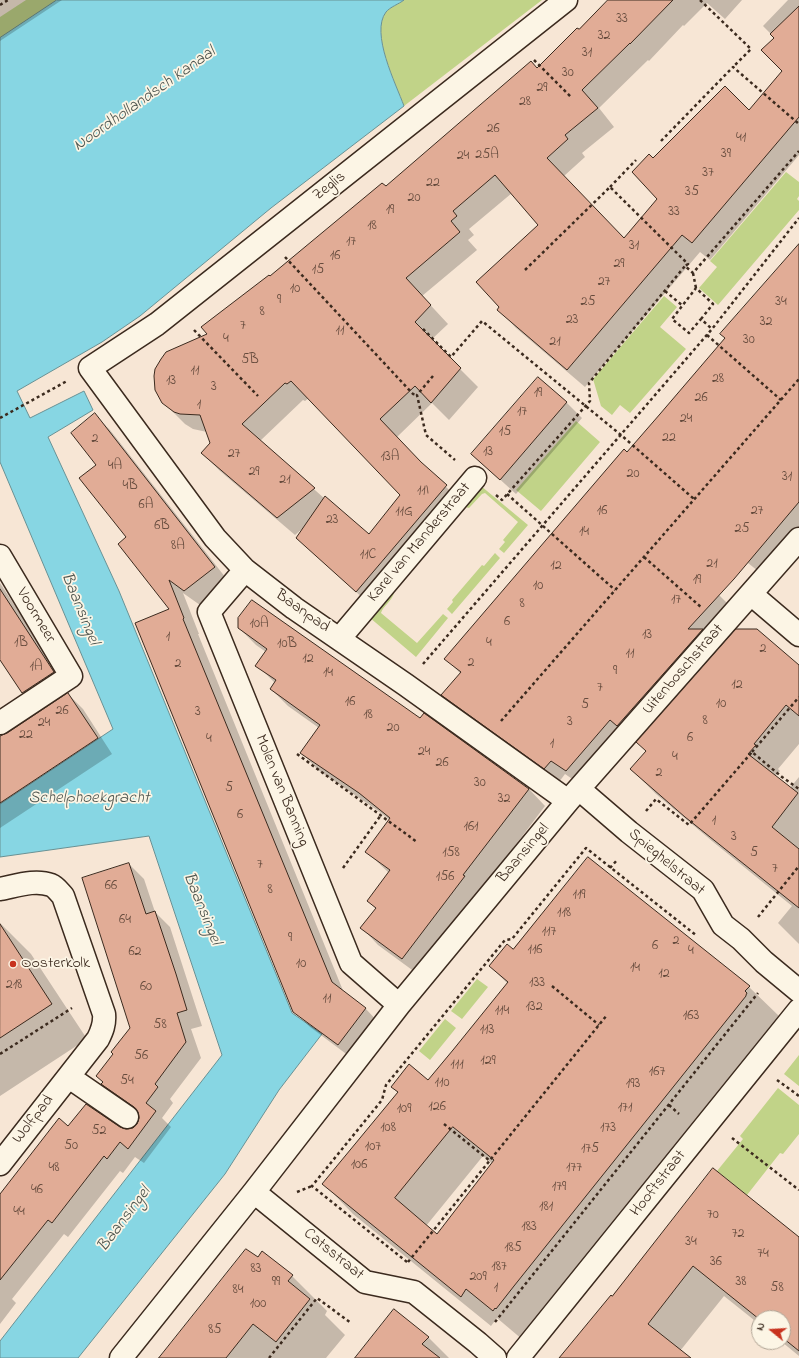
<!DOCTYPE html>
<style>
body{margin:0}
#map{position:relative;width:799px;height:1358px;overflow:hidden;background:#f7e6d5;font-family:"Indie Flower",sans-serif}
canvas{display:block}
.north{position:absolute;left:751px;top:1310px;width:40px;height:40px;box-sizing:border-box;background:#fcf5e5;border:1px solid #afa495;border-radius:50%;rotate:288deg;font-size:11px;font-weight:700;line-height:16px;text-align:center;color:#3b2a1e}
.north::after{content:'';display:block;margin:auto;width:14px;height:18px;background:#c8321e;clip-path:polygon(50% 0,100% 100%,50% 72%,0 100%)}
</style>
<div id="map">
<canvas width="799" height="1358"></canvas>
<div class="north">N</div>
</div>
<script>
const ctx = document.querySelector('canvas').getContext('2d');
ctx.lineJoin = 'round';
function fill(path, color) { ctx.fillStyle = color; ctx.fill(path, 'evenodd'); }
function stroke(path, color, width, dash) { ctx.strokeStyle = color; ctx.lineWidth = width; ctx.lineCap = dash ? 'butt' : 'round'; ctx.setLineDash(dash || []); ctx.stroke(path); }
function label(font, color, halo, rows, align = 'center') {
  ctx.font = font + ' "Indie Flower",sans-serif'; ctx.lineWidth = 3.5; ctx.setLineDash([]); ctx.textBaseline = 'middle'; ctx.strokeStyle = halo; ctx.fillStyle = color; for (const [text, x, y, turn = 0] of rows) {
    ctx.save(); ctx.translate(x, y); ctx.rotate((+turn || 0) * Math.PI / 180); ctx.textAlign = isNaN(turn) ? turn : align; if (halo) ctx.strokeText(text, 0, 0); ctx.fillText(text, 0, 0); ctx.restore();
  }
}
fill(new Path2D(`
 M26 0H57L0 38V17Z
 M404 0H542L404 106C396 84 370 33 386 12 390 7 399 4 404 0Z
 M786 172 799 182V196L797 199 799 201V210L718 305 699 288 717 267 710 261Z
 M664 296 677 307 660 327 686 349 630 413 620 405 612 415 601 406 593 379Z
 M576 421 600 442 541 511 516 490Z
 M481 486 528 525 504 553 499 549 505 542 503 540 518 522 485 493 482 494 469 508 465 507 466 504Z
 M495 553 500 558 452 614 447 609 453 602 452 600 482 565 484 566Z
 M392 593H394C392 601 383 606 381 613L417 643 443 614 448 618 416 657 369 617Z
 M477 979 488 987 462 1019 451 1011Z
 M445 1019 456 1028 430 1060 419 1051Z
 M799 1055V1086L784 1074Z
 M778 1088 799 1105V1134L783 1154 780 1153 747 1195 717 1171 743 1139 740 1136Z`), '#c1d388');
const water = new Path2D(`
 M57 0H404C399 4 390 7 386 12 370 33 396 84 404 106L271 208 140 316 102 342 17 391 30 418 84 391 93 410 48 437 119 591 292 1013 322 1034 279 1090 225 1174 78 1358H0V1341L222 1055 149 836 0 857V804L113 729 0 462V38Z`);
fill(water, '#87d6e3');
stroke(water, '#699194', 1);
fill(new Path2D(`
 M0 0H62L0 41Z
 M610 0H742L725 19 707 3 684 26 683 25 649 61 648 60 599 108 614 127 582 153 585 157 564 176 624 239 659 199 653 159 749 111 784 71 775 38 763 26 788 0H799V155L710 260 700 252 585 387 516 328 499 310 539 225 512 193 469 229 474 235 468 240 477 250 422 296 448 324 431 340 478 387 449 420 432 403 397 437 426 468 464 504 375 609 315 555 297 538 302 529 295 535 220 471 202 453 211 443 207 432 193 429 185 424 167 406 209 334 270 277 538 69ZM309 398 402 495 369 535 325 499 260 441 303 400 305 401Z
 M799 245V533L763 575 743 559 719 595 733 609 581 785 565 774 559 782 456 708 442 695 461 674 446 659 627 453 726 338Z
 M538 378 567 403 582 418 516 494 472 454Z
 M95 415 110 430 229 582 200 605 183 593 199 634H198L344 993 365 1008 380 1024 353 1059 310 1027 294 1011 170 610 127 538 97 465Z
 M0 583 69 688 38 708 23 693 0 658Z
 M239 628 420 719 529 789 545 806 480 892 419 975 378 945 362 928 376 909 368 901 389 873 367 852 390 820 377 810 318 770 302 753 319 728 288 706 271 689 275 683 257 665 266 652 256 645Z
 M799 666V744L778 769 780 771 775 776 790 788 799 777V944L778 923 792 906 712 841 656 794 631 769Z
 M68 694 83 709 112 754 0 828V737L7 734Z
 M129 864 144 879 155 912 170 927 202 1026 191 1029 201 1058 170 1099 173 1103 162 1118 171 1127 144 1163 135 1157 123 1173 120 1171 68 1237 64 1234 12 1299 16 1303 0 1324V1196L68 1127 120 1128 126 1130 132 1129 138 1124 140 1114 118 1099 103 1084 131 1028Z
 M0 923 31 954 87 1039 0 1096Z
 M513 950 749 987 779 1016 774 1022 776 1023 523 1340 497 1318 491 1326 353 1214 324 1184 398 1093 392 1087 428 1081 508 984 490 966ZM483 1156 493 1164 437 1235 426 1226Z
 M714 1169 799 1238V1356L782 1342H783V1318H759V1324L724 1296 680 1351 689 1358H560L613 1297Z
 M258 1259 292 1276 327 1311 325 1315 345 1335 326 1358H158L160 1356 161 1357Z
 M428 1337 449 1358H356Z`), '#0003');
const building = new Path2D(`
 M608 0H673L630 44V43L582 90 598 108 565 135 568 139 547 158 624 238 657 199 632 172 649 154 653 158 725 86 749 110 782 71 761 50 774 38 770 34 799 6V117L692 243 682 235 567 370 497 310 499 307 476 282 538 225 495 175 453 211 457 216 451 221 460 232 406 278 431 305 415 322 461 368 431 403 415 386 380 419 421 462 447 485 356 592 296 538 325 496 369 534 400 495 291 381 287 384 285 383 242 424 315 488 277 518 201 453 210 443 200 415 180 414 174 412 162 403 155 390 154 376 155 369 161 359 166 352 207 334 201 327 269 275 270 276 382 183 386 186 531 61 537 68 577 28 579 29Z
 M799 244V502L734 579 688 629H703L617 726 610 720 566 771 551 761 544 769 441 695 461 672 444 659 624 449 627 452 660 414 725 338 720 334Z
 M538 377 567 402 500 480 471 454Z
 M95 413 215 567 184 591 169 580 184 618 183 619 332 982 366 1008 338 1045 293 1012 135 623 169 609 118 544 126 537 79 478 96 465 71 433Z
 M0 589 54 672 22 693 0 660Z
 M252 600 420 718 424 713 529 789 463 875 465 876 402 959 360 928 376 908 367 901 390 870 365 852 390 818 359 793 300 753 320 725 270 689 276 680 255 666 267 649 238 628V618Z
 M736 629H757L799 665V716L786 705 754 744 756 745 748 754 798 793 772 827 799 849V908L685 817 630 769 646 751 636 742Z
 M68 693 98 738 0 803V736L7 733Z
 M588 857 750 986 745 991 747 993 746 995V996L514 1286 496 1309 495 1308 493 1311 466 1289 461 1297 322 1184 398 1092 391 1087 409 1064 428 1080 453 1050 508 982 489 966 507 944 513 949ZM453 1127 494 1160 437 1234 395 1198Z
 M129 863 146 914 155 911 176 974 187 1010 177 1013 186 1042 155 1084 158 1087 146 1103 156 1111 128 1149 120 1142 107 1159 104 1156 52 1223 48 1220 0 1280V1194L59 1118 68 1126 86 1104 120 1127 126 1129 133 1128 137 1124 139 1118 138 1112 134 1107 101 1084 103 1082 96 1076 113 1054 111 1052 130 1028 82 878Z
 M0 924 52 1004 0 1038Z
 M713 1168 799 1237V1351L783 1338V1318H759V1319L693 1266 648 1324 691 1358H559L611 1295 612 1296Z
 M246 1249 258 1257 262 1251 293 1275 288 1281 310 1299 276 1342 253 1324 226 1358H159Z
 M394 1309 429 1337 422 1344 440 1358H355Z`);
fill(building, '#e1ac96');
stroke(building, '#3b2a1e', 1);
const minor = new Path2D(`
 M566 0 157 324 90 368 215 538 245 570 294 608 406 685 568 801
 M0 556 71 676 0 723
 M245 570 209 612 351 963 399 1005
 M751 594 799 635
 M340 638 475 478
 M579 789 629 832 703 890 723 925 741 939 764 962 799 991
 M0 889C16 886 35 879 51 885 56 887 59 892 63 896L104 1014C105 1024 102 1031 98 1039L0 1164
 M69 1077 127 1117
 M254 1192 365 1282 414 1292 478 1343 495 1358
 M121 1358 254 1192 399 1005 568 801 799 539
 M518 1358 799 1010`);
stroke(minor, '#3b2a1e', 25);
stroke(new Path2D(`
 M700 0 751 49 733 67
 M0 5 8 0
 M534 60 572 98
 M661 141 733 67 799 124
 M610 187 636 160
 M285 257 413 394 417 395
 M525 270 610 187 688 264 685 266
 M693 273 696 288
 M665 291 683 306
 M701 319 713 304 696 288 672 319 689 333 701 319 712 329
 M423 329 451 357 482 321 621 435 694 499
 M194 330 258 396
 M707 335 781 400
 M433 376 417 395 426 435 455 460
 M0 418 67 381
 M507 494 615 590
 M496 495 502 500 590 401 589 383 685 266 693 273 799 151
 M644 557 702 608
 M423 664 712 329 799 218
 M501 721 799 379
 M752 752 799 697
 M297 754 417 842
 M646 811 656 799 689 825 752 752 782 777 799 789
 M343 868 381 815
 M610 868 618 859
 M758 917 799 866
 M552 986 599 1025
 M0 1054 72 1008
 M777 1080 799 1096
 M669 1105 679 1114
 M444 1124 490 1161
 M732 1138 799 1190
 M297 1192 312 1186
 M407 1262 312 1186 382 1100 386 1085 505 940 512 939 586 848 697 936
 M408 1262 607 1015
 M495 1322 758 993
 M269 1358 317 1298 351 1323`), '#3b2a1e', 2.5, [3, 3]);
stroke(minor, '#fcf5e5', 22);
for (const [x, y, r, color] of [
 [13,964,4,"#c8321e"]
]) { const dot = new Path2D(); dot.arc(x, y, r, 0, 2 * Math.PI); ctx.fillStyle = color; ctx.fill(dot); stroke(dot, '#fcf5e5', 1.5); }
label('14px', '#644a3c', null, [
 ["33",622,20],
 ["32",604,37],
 ["31",587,54],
 ["30",568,74],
 ["29",542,89],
 ["28",525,103],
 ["26",493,130],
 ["41",741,139],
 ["39",726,155],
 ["25A",487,156],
 ["24",463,157],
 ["37",708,174],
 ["22",433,184],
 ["35",692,193],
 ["20",414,199],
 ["19",390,211],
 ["33",674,213],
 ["18",372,227],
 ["17",351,243],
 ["31",634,247],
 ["16",335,257],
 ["29",619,265],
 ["15",318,271],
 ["27",604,283],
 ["10",295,290],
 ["9",279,301],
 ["25",588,303],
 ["34",781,303],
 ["8",262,313],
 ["23",572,321],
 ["32",766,323],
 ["7",243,327],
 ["11",340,332],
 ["4",226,340],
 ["30",749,341],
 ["21",555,343],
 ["5B",250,361],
 ["11",195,372],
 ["28",718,380],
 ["13",171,382],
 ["3",214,388],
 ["19",538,394],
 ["26",701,399],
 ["1",199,406],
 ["17",522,413],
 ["24",686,420],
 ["15",505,433],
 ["22",669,439],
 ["2",95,440],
 ["13",488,453],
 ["27",234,455],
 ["13A",390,458],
 ["4A",115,467],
 ["29",254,473],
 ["20",633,475],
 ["31",787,478],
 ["21",285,481],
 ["4B",130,487],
 ["11I",423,492],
 ["6A",146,506],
 ["16",602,512],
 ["27",757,512],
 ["11G",404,513],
 ["23",332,521],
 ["6B",162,527],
 ["25",742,530],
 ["14",584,533],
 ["8A",178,547],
 ["11C",368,556],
 ["21",712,565],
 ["12",556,567],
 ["19",697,581],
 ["10",538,587],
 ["17",676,601],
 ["8",522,605],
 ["6",507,623],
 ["10A",259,625],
 ["13",647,636],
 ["1",168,638],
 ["1B",21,644],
 ["4",489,644],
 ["10B",287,645],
 ["2",763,650],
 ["11",630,655],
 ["12",308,660],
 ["2",471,664],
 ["2",178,665],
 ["1A",36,668],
 ["9",615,672],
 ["14",328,674],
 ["12",737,686],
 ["7",600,689],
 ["16",350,703],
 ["10",721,705],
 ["5",585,706],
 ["26",62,712],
 ["3",198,713],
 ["18",368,716],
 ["8",705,722],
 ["3",570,723],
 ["24",44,724],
 ["20",393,729],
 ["22",26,736],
 ["6",690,739],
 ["4",209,740],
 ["1",552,745],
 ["24",424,753],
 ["4",675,758],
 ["26",442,764],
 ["2",659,774],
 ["30",480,784],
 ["5",229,789],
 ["32",504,800],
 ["6",240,816],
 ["1",714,822],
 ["161",471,828],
 ["3",734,838],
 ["158",451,854],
 ["5",754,854],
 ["7",260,866],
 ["7",775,870],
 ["156",445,878],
 ["66",111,887],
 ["8",270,891],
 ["119",579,896],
 ["118",564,914],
 ["64",125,921],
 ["117",549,933],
 ["9",290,939],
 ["2",676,942],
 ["6",655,947],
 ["116",535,951],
 ["4",691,952],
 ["62",135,953],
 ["10",301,965],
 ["14",635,969],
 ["12",664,975],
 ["133",537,984],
 ["218",14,986],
 ["60",146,988],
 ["11",327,1000],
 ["132",534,1008],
 ["114",502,1012],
 ["163",691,1017],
 ["58",160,1026],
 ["113",487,1031],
 ["56",141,1057],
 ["129",488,1062],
 ["111",457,1066],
 ["167",657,1073],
 ["54",127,1082],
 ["110",442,1084],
 ["193",633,1085],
 ["126",437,1108],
 ["171",625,1109],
 ["109",404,1110],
 ["108",388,1129],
 ["173",608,1129],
 ["52",99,1132],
 ["50",71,1147],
 ["107",373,1148],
 ["175",590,1150],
 ["106",359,1166],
 ["48",54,1169],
 ["177",574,1169],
 ["179",559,1188],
 ["46",37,1191],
 ["181",546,1208],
 ["44",19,1213],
 ["70",713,1216],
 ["183",529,1228],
 ["72",738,1235],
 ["34",691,1243],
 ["185",513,1249],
 ["74",763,1255],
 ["36",716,1263],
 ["187",499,1268],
 ["83",256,1270],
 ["209",478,1278],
 ["99",276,1283],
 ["38",741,1283],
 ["1",496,1289],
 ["58",777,1289],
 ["84",238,1291],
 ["100",258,1305],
 ["85",215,1331]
]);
label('16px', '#3b2a1e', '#fcf5e5', [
 ["Zeglis",330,187,-38],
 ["Karel van Manderstraat",420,543,-50],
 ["Baanpad",302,612,35],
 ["Voormeer",35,616,59],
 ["Uitenboschstraat",684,670,-49],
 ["Molen van Banning",281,791,68],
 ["Baansingel",524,854,-50],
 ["Spieghelstraat",666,863,40],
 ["Wolfpad",34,1120,-52],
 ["Hooftstraat",659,1184,-52],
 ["Catsstraat",333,1255,39]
]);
label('16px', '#3b2a1e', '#fcf5e5', [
 ["Oosterkolk",21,964]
], 'left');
label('italic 17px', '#4e554f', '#fcf5e5', [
 ["Noordhollandsch Kanaal",145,100,-35],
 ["Baansingel",79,609,68],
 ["Schelphoekgracht",89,799],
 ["Baansingel",201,909,68],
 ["Baansingel",125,1220,-53]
]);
</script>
